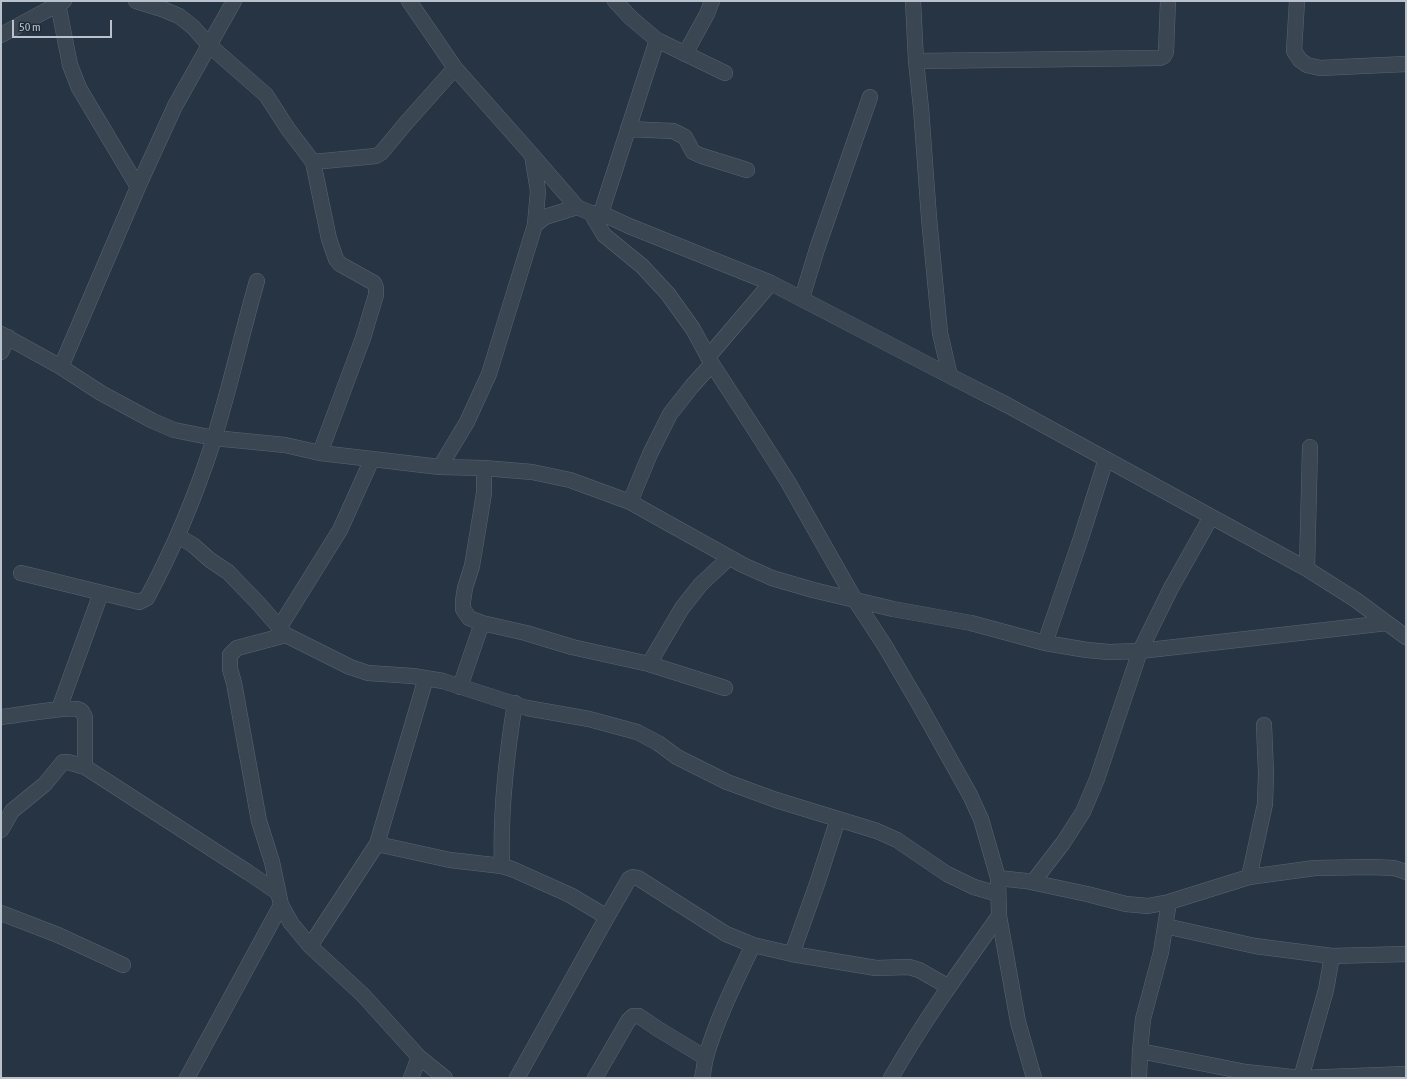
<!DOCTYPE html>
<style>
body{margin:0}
#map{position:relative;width:1407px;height:1079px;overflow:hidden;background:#273443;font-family:"Asap Condensed",sans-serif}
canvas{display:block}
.frame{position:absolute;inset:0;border:2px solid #b9c1cc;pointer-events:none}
.scale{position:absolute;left:12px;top:20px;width:100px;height:18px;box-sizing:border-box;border:2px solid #b9c1cc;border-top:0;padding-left:5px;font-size:12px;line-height:14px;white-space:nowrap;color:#b9c1cc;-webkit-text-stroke:3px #202b38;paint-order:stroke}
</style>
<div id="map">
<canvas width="1407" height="1079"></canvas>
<div class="frame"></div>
<div class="scale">50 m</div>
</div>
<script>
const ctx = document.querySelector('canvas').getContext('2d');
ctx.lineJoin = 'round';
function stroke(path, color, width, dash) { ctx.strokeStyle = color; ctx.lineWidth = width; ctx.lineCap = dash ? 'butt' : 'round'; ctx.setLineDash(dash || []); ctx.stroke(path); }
const street = new Path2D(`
 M136 1 162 9 179 16 193 27 209 45 266 95 288 129 313 162 329 239 336 259 340 264 374 283 376 288V295L363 338 320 453
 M409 1 455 68 532 155 538 191 535 225 489 374 467 422 440 467
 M615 1 631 18 657 40 725 73
 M913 1 916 61 921 108 929 218 940 333 950 376
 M1297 1 1294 51 1300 60 1307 65 1320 68 1406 64
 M58 4 70 65 79 88 138 187
 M1 35 64 1
 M685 54 707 14 712 1
 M916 61 1160 58 1164 56 1166 52 1168 1
 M628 129 673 131 685 137 693 152 702 156 747 170
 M532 155 577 207 591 213H601L629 226 771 283 950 376 1007 405 1307 569 1356 600 1406 637
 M313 162 376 156 381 153 406 123 455 68
 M591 213 604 235 642 266 668 294 693 329 712 364 755 430 788 482 855 600 885 646 919 704 970 795 981 819 998 878 999 916 1006 955 1018 1022 1034 1078
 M601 213 657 40
 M535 225 545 217 577 207
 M802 298 817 249 870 97
 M1 334 61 367 101 393 153 421 174 430 214 438 285 445 320 453 372 459 440 467 484 468 532 472 570 480 630 502 743 565 772 578 813 590 893 609 971 623 1045 643 1087 650 1109 652 1140 651 1387 623
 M1 352 8 337
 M708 357 771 283
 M61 367 138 187 175 106 234 1
 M484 468V493L478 530 472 566 465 588 463 601V609L469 618 482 623 526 633 572 647 649 664 725 688
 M630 502 650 454 670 414 692 386 712 364
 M178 536 193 545 210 560 228 572 257 602 286 635 350 667 368 673 413 676 443 681 527 708 589 719 637 732 658 743 677 757 727 782 776 800 877 831 897 840 947 874 974 887 998 894
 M1307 569 1310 447
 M21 573 131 600 139 602 147 598C175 546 196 495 214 439 230 387 242 333 257 281
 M279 628 340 530 372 459
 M286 635 237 648 230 655V669L234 683 259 821 272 862 281 905 291 923 310 946 363 995 419 1057 445 1078
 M1045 643 1081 538 1106 459
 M649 664 682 608 701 584 729 558
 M460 687 482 623
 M59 709 101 593
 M1 717C15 716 71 705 80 710 83 712 84 714 85 718V767
 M1 830 12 811 45 784 63 762H68L85 767 249 873 277 892
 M377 844 450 860 502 866 512 869 570 895 607 917
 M502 866C500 811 506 758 515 703
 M1249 877 1265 804 1266 773 1264 725
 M998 878 1026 881 1087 894 1126 904 1148 906 1169 902 1249 877 1315 868 1371 867 1394 868 1406 872
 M1033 882 1063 843 1083 812 1097 779 1140 651 1171 588 1211 517
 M1 913 58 935 123 965
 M1165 926 1255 946 1332 956 1406 954
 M310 946 377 844 426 678
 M792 954 818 881 838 819
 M1140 1051 1246 1072 1301 1078 1406 1074
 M187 1078 281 905
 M411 1078 419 1057
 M517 1078 607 917 629 879 633 877 638 878 726 934 753 945 792 954 876 968 909 967 919 970 949 987
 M595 1078 628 1021 633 1016H639L658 1029 706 1058
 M702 1078C704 1071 704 1064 706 1057 717 1018 736 981 753 945
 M891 1078C923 1022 961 969 999 916
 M1139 1078 1140 1051 1143 1019 1161 952 1169 902
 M1301 1078 1326 990 1332 956`);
stroke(street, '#5a6470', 16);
stroke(street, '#3b4653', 15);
</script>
